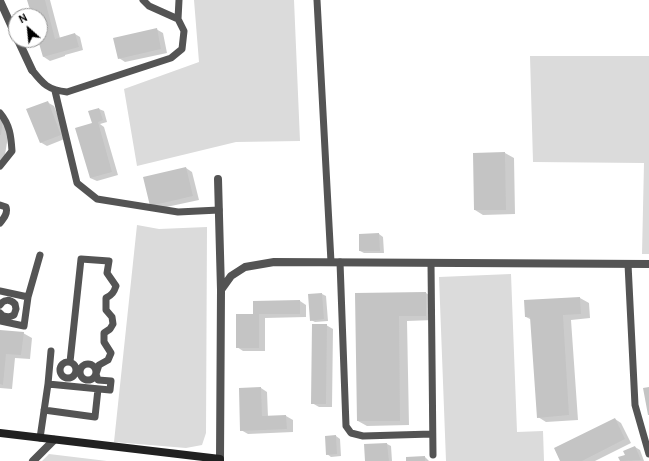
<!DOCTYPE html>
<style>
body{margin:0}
#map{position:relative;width:649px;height:461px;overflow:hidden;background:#fff;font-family:Cabin,sans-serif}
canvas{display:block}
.north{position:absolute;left:8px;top:8px;width:40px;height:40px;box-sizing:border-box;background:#fff;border:1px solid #999;border-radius:50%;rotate:333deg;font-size:11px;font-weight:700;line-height:16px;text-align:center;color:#000}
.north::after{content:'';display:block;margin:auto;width:14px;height:18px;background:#000;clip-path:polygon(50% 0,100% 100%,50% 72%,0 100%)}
</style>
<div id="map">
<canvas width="649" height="461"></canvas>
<div class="north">N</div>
</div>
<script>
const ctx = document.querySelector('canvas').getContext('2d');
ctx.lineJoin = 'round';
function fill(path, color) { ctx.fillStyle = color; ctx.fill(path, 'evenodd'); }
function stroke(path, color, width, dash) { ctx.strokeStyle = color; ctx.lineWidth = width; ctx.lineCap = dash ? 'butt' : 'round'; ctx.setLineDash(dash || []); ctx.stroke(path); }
fill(new Path2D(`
 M194 0H294L300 141 236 142 137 166 124 89 199 62Z
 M530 56H649V254H642L644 163 533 162Z
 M137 225 159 229 207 227 206 433 202 445 186 448 114 442Z
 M511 274 517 432 543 431 544 461H446L439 277Z
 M49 454 107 461H42Z`), '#dbdbdb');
fill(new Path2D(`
 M28 0H50L60 38 75 34 80 37 83 50 65 55V56L50 61 44 57 39 40 40 16H33Z
 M156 29 163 33 167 53 125 62 119 58Z
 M47 102 54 106 67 138 47 146 40 142Z
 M99 109 104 111 107 122 100 124 104 127 118 175 97 181 90 178 93 124 90 112Z
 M0 120 10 124 3 167 0 166Z
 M505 153 514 158 515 214 483 215 475 210 474 154Z
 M186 168 192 172 199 200 157 209 151 205Z
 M379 234 383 237 384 253H364L360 251Z
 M426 293 434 298V320L407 321 409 425 367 426 358 421 356 294Z
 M322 294 326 296 328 321 315 322 311 320Z
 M580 298 589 303 590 318 571 320 578 420 546 422 538 417 532 320 526 317 525 301Z
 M300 301 306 305V317L265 318V351H243L237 347 254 315Z
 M326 325 333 329 332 407H319L312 403Z
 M0 331 23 333 32 338 30 359 15 358 12 389 0 388Z
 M261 388 267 392 268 417 286 416 293 420V432L248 434 241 430Z
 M615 419 621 423 631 443 595 461H561Z
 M336 436 340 439 341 456 331 457 327 454 326 437Z
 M387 444 391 446 392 461H366L365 445Z
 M635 447 640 450 644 461H621L619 458 626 455Z
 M425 457 429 461H407Z`), '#0003');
fill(new Path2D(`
 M27 0H45L55 39 75 33 79 47 43 57 38 40H40V16H32Z
 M157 28 161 49 118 59 113 38Z
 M48 101 61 135 40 143 26 109Z
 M99 108 103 120 98 122 112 172 90 178 75 128 92 123 88 111Z
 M0 119H3L1 135H0Z
 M505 152 506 210H474L473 153Z
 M186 167 193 196 150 206 143 177Z
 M379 233 380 251H359V234Z
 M426 292V316H399L400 421H357L355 293Z
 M322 293 324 319 310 321 308 294Z
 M580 297 581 314 563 315 569 415 537 418 530 317H525L524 300Z
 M300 300V314H259V348H236V314H253V301Z
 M312 324H327L326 404H311Z
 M0 330 24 332 21 355 6 354 3 385 0 384Z
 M261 387 262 416 286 415 287 429 240 431 239 388Z
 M649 387V415H648L643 388Z
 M615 418 625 439 582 461H560L554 448Z
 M336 435 337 454 326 455 325 436Z
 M387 443 389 461H365L364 444Z
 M635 446 641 460 620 461 618 457 625 455 623 451Z
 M425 456V461H406V457Z`), '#c4c4c4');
stroke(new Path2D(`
 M143 0 149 6 178 19
 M317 0 331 262
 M32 70C43 84 48 90 67 92L171 58 182 49 184 31 178 19 179 0
 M55 91 77 183 97 199 178 212 219 210
 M0 113C10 125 11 136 12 151L0 166
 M0 205 6 207C8 213 4 218 0 223
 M340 262 346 426 351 433 363 436 432 434
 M431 263 433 455
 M628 264 635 405 649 454
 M0 291 28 297
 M0 305C4 299 10 299 15 304L16 309 14 315 9 317 3 316 0 313
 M0 321 24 326 28 297 40 255
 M51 351 48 384 110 390 111 381 98 380 96 374 99 365 108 360 111 353 104 342V333L110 329 113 324 112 317 106 310V298C112 295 114 292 116 286L107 273 109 261 81 259 70 362
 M60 370a8 8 0 1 1 16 0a8 8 0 1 1-16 0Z
 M80 372a8 8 0 1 1 16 0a8 8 0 1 1-16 0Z
 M44 410 95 417 98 389
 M40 438 48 384`), '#545454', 7);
stroke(new Path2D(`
 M0 1 16 36
 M18 40 32 70
 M218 179 221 290
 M220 459 221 290 231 276 245 267 274 262 649 264
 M33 461 54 440`), '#545454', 8);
stroke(new Path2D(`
 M0 433 220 459V461`), '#212121', 8);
</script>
